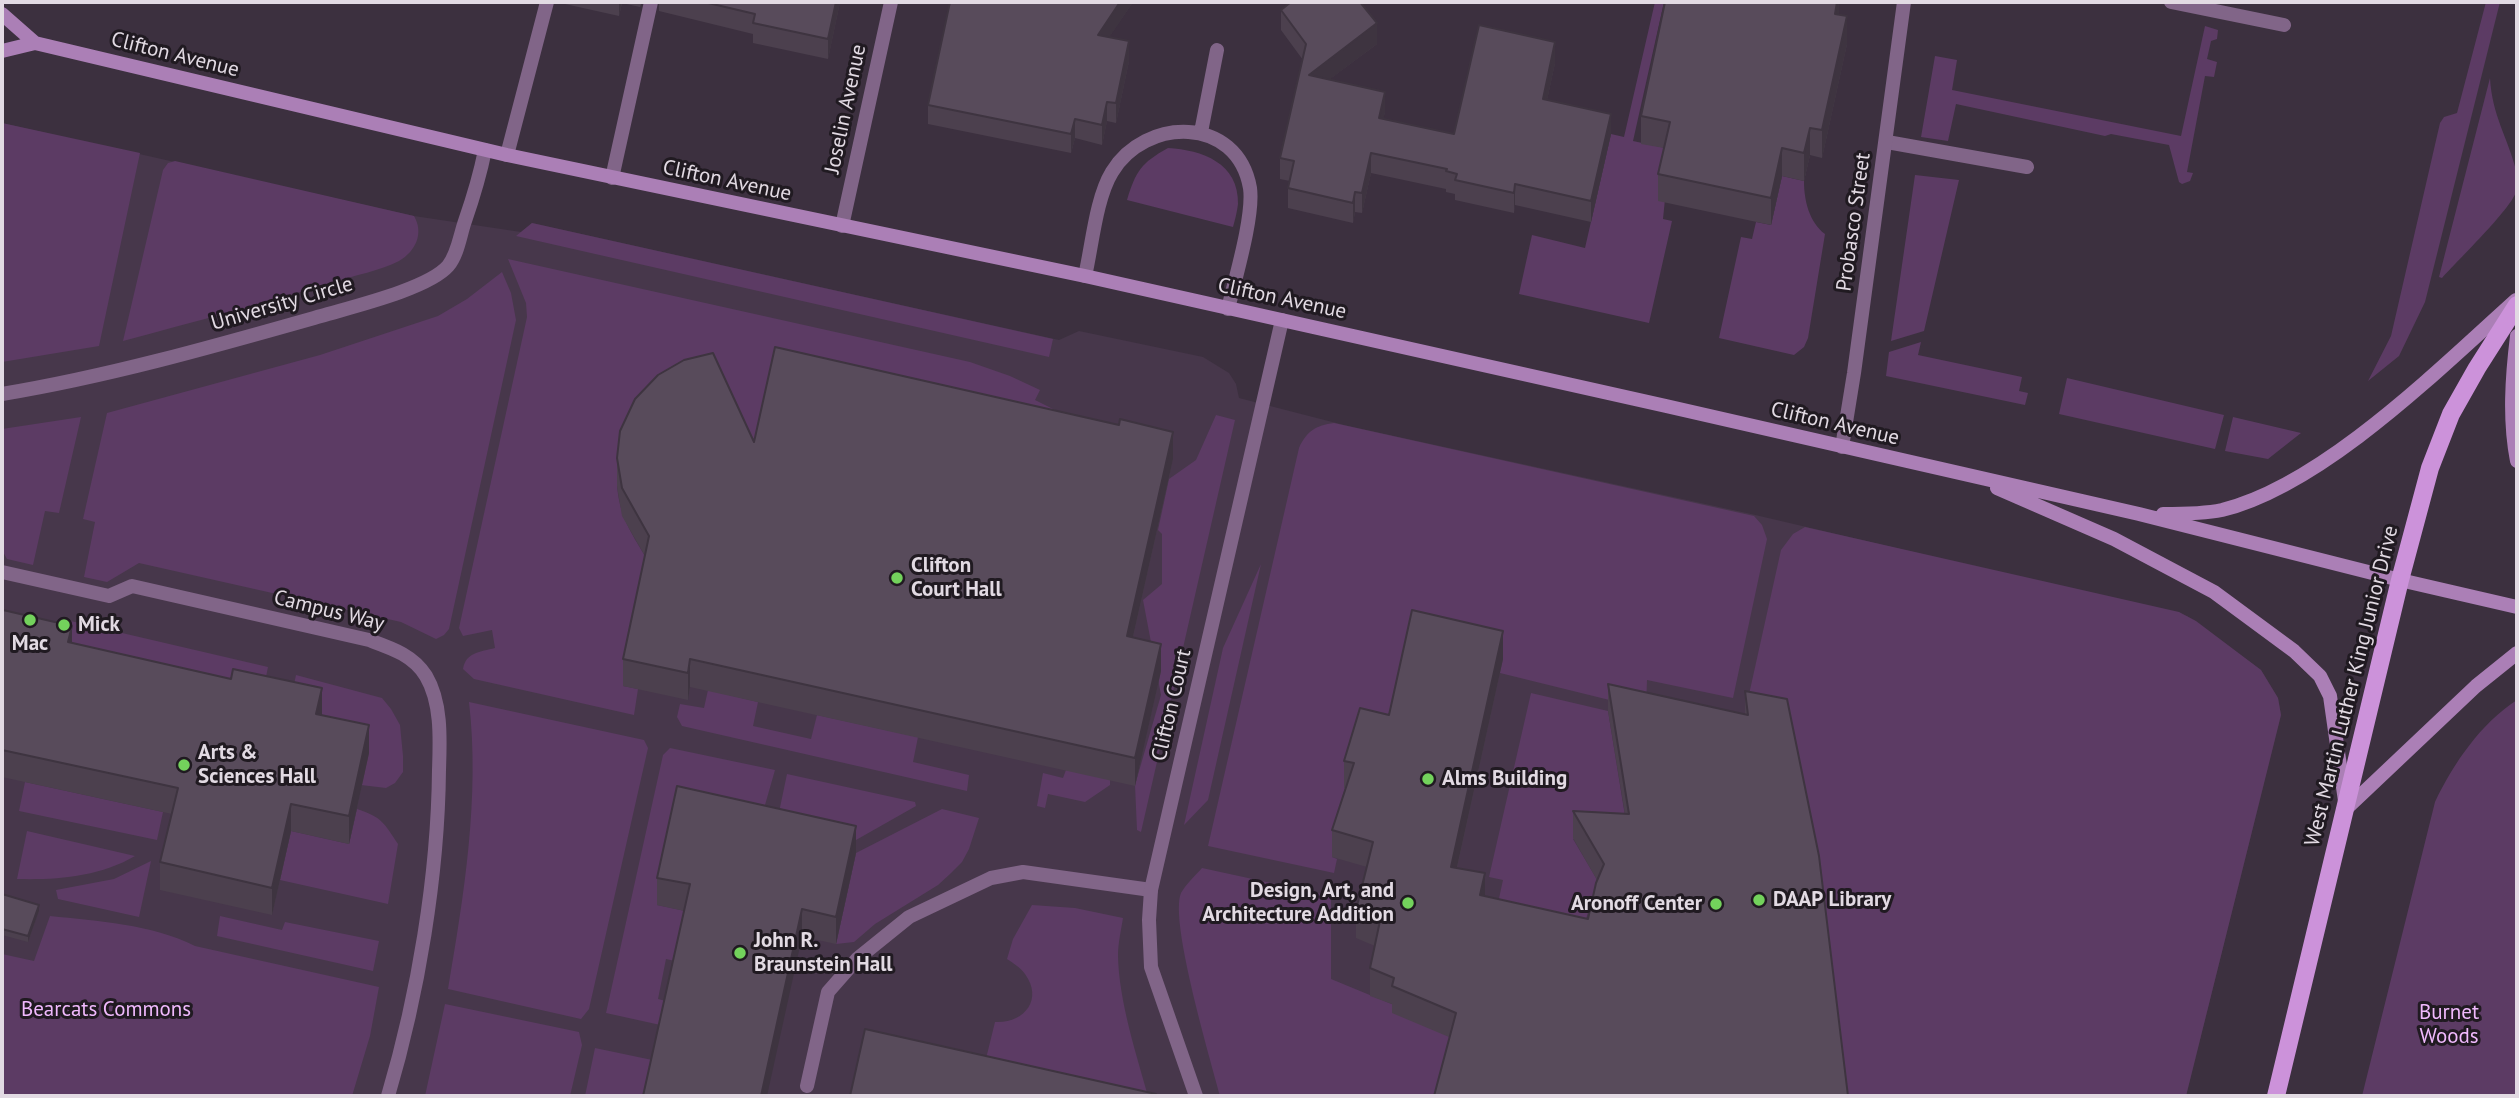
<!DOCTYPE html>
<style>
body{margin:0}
#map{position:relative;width:2519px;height:1098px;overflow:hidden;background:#3c303f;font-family:"PT Sans",sans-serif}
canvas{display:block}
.frame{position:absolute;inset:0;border:4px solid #e2dae3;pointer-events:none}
</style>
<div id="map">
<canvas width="2519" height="1098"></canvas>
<div class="frame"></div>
</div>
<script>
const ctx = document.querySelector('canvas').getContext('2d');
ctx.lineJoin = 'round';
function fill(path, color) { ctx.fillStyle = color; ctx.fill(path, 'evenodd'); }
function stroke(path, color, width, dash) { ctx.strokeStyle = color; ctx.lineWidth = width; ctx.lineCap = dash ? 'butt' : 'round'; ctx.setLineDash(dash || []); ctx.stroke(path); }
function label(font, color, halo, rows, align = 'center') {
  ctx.font = font + ' "PT Sans",sans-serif'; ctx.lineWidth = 6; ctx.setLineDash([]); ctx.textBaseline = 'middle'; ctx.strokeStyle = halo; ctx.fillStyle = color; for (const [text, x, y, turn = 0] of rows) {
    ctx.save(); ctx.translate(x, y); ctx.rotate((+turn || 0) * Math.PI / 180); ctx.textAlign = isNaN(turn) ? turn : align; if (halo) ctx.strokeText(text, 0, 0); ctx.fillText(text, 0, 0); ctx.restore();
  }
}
fill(new Path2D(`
 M2 123 414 216 521 232 532 223 1059 340 1079 331 1203 357 1229 373 1236 384 1239 398 1344 425 1751 514 2187 616 2261 670 2278 698 2281 715 2186 1096H2Z`), '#47374b');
fill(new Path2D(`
 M1655 2H1664L1633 141 1670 149 1663 219 1672 221 1649 323 1519 294 1532 235 1585 248 1611 134 1624 137Z
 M2486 2H2500L2425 302 2399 356 2368 381 2391 336 2440 123 2444 117 2457 113Z
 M2205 26 2218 30 2217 39 2211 41 2207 59 2217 62 2214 77 2205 76 2187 172 2193 173 2190 181 2182 184 2179 182 2169 145 2111 134 2105 136 1956 104 1948 141 1921 137 1935 56 1957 60 1952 90 2181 136Z
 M2490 78C2492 115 2507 136 2516 170 2518 176 2518 186 2516 192 2510 210 2458 260 2442 278L2439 277Z
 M2 123 140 153 99 346 2 362Z
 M1168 148C1202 150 1239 163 1238 204 1237 212 1235 220 1233 227L1127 200C1136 171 1141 163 1168 148Z
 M175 161 414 216C424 233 416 251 399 261 382 270 353 276 333 282 264 304 193 322 123 341L163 170 168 163Z
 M1915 175 1959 180 1924 331 1891 341Z
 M1782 176 1804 181C1804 200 1809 222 1825 234L1808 338 1804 347 1794 355 1719 338 1741 237 1752 239 1756 222 1771 225Z
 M532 223 1053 339 1049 357 516 236Z
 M508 259 970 362 1010 376 1040 390 1035 400 1059 412 758 452 617 486C620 519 633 535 649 563L623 686 638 689 634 715 474 679 463 669C466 652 480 652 495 648L492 630 463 636 459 628 527 317 526 303Z
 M502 272 511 293 516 320 449 629 444 635 436 639 401 622 139 563 107 582 84 577 95 522 83 519 107 413 320 355 438 316 467 299Z
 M1921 342 1918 355 2022 377 2019 391 2028 393 2025 405 1886 376 1889 352Z
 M2067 378 2224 415 2215 449 2059 414Z
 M1216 415 1235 420 1141 832 1137 830 1135 785 1161 695 1143 600 1162 584V534L1158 530 1169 479 1196 460Z
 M81 417 59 513 45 511 33 565 7 559 2 550V429Z
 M2233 417 2301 433 2268 459 2225 451Z
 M1334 423 1754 516 1762 525 1767 539 1733 698 1647 680 1646 709 1500 673 1389 742 1354 790 1332 857 1337 859 1334 873 1208 846 1299 448C1306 432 1316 425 1334 423Z
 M1805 527 2179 612 2196 621 2261 670 2278 698 2281 715 2186 1096H1844L1746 708 1781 550 1793 534Z
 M1261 564 1208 800 1184 825 1223 648Z
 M62 619 268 667 261 701 55 649Z
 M296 675 382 698 391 709 400 725 403 756V772L395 783 386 788 361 785 289 708Z
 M708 690 758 702 753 726 811 739 817 715 918 737 913 762 969 775 967 791 682 726 677 717 680 704 704 708Z
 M1531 693 1608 711 1629 841 1573 839 1612 905 1591 901 1585 923 1498 903 1503 880 1489 877Z
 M2517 700V1096H2362L2435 802C2453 764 2481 723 2517 700Z
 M469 702 644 740 648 748 589 1009 581 1019 448 989C464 895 480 797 469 702Z
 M670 748 775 770 763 812 677 813 657 905 690 912 679 962 666 959 658 999 670 1002 665 1026 606 1013 663 755Z
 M1066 770 1110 779V785L1085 802 1048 794 1045 808 1037 806 1043 773 1063 778Z
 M787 774 915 802 916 806 856 840 778 817Z
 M25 782 163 812 157 840 19 811Z
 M357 809C382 817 384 823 398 844L388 904 280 880 291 831 349 844Z
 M942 809 979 818 969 849 962 862 950 874 938 885 875 924 854 942 836 944 856 853Z
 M27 831 135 856C99 877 57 880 17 879Z
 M151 861 139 917 58 899 56 890 114 879Z
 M1202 868 1331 896V979L1394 1005 1526 1070 1441 1096H1220C1211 1061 1169 921 1181 893 1186 884 1196 875 1202 868Z
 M1032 905 1075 908 1123 918C1121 931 1118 943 1118 956 1119 1001 1136 1053 1148 1096L980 1083 995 1022C1023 1024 1044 1000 1025 974 1020 967 1013 963 1007 959L1013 939Z
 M50 916C98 921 151 924 195 946L379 987 370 1036 352 1096H2V954L34 961Z
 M220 916 282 930 285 922 379 941 373 971 217 936Z
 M445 1004 579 1032 582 1045 570 1096H425Z
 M595 1048 657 1061 649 1096H585Z`), '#5c3b64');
stroke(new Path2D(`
 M2171 2 2284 25
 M1201 132 1217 50
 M1887 142 2027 167
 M507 155 547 2
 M612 178 651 2
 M1085 276C1092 246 1096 198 1112 172 1145 117 1237 115 1250 188 1254 216 1235 279 1228 309
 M2 572 109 596 132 586 369 640C391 648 413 655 426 676 442 703 440 740 439 770 438 876 418 995 388 1096
 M807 1086 828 992 857 959 909 917 991 878 1023 872 1151 890`), '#816588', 14);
stroke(new Path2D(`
 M842 226 891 2
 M2 394C110 376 215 346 321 316 351 307 428 289 448 266 458 254 460 235 465 221 473 198 480 175 485 150
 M1842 447 1854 373 1904 2
 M1196 1096 1151 967 1149 920 1151 890 1282 320`), '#816588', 14);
stroke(new Path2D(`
 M2 14 35 43
 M2 51 35 43 507 155 1085 276 1666 406 2139 514 2400 580 2517 607
 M2517 336C2512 377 2509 420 2517 461
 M1997 488 2114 539 2214 592 2294 651 2320 676 2330 696 2345 801
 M2163 514C2182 514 2203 514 2222 510 2323 485 2439 369 2516 300
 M2346 809 2476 686 2517 653`), '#ab7fb6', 14);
stroke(new Path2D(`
 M2276 1096 2400 580 2430 468 2451 414 2477 368 2517 305`), '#cc92da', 18);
fill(new Path2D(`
 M556 2H642L640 7 622 3 619 16Z
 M659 2H840L828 59 753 43V34L659 11Z
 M1133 2 1109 37 1129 61 1116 123 1107 121 1102 145 1075 138 1071 153 928 124V105Z
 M1839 2V15L1847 44 1822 158 1810 155 1804 181 1782 176 1771 225 1658 201V174L1664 148 1641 144V116Z
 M1281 10 1377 44 1330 79 1385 112 1383 119 1454 134 1555 63 1547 100 1611 134 1591 222 1515 205 1514 213 1455 200V194L1446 192V189L1371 173 1362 213 1355 212 1353 223 1288 208V188L1290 181 1280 179V158L1303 60 1281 30Z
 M754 442 1173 459 1133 637 1161 671 1135 786 690 687 688 700 623 686V659L645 556 622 516 617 486V458Z
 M2 615 72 643 322 715 369 753 349 844 291 831 272 915 160 890V862L172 814 2 777Z
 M1503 659 1457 868 1485 896 1588 919 1597 880 1573 838V811L1625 814 1608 711V684L1745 714V691L1819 856 1449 1037 1392 1013V1004L1370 996V968L1375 946 1356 938V910L1367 867 1332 857V830L1345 788H1344V761L1389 715Z
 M856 853 836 944 657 905V878Z
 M2 894 39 911 28 942 2 935Z`), '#4c404e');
fill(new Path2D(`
 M619 2H622L619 16Z
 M836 2H840L828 59V39Z
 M1120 2H1133L1098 54V35Z
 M1837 2H1839V19L1835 14Z
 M1847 16V44L1822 158V130Z
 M1377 23V44L1309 95V75Z
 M1129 41V61L1116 123V103Z
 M1555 42V63L1543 119V99Z
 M1385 92V112L1379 138V118Z
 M1107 102V121L1102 145V125Z
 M1611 114V134L1591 222V201Z
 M1075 119V138L1071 153V134Z
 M1810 128V155L1804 181V153Z
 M1782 148V176L1771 225V198Z
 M1371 153V173L1362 213V193Z
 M1515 184V205L1514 213V193Z
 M1355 192V212L1353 223V203Z
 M1173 432V459L1127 663V636Z
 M72 626V653L68 642Z
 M1503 631V659L1451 894V867Z
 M1161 644V671L1135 786V758Z
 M690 659V687L688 700V673Z
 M322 688V715L316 714Z
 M369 725V753L349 844V816Z
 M291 804V831L272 915V888Z
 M856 826V853L836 944V917Z
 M1485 873V900L1480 895Z
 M39 905V911L28 942V936Z
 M802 909V937L767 1096H761Z`), '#3e3440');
const building = new Path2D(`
 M704 2H836L828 39 753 23 755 14Z
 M950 2H1120L1098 35 1129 41 1116 103 1107 102 1102 125 1075 119 1071 134 928 105Z
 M1291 2H1360L1377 23 1309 75 1385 92 1379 118 1454 134 1479 25 1555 42 1543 99 1611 114 1591 201 1515 184 1514 193 1455 180 1457 174 1446 171 1447 169 1371 153 1362 193 1355 192 1353 203 1288 188 1294 161 1280 158 1306 44 1281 10Z
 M1665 2H1837L1835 14 1847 16 1822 130 1810 128 1804 153 1782 148 1771 198 1658 174 1670 122 1641 116Z
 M775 347 1119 425 1120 419 1173 432 1127 636 1161 644 1135 758 690 659 688 673 623 659 649 536 622 488 617 458 620 431 635 399 658 375 684 360 713 353 754 442Z
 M3 610 72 626 68 642 231 679 233 669 322 688 316 714 369 725 349 816 291 804 272 888 160 862 178 788 2 750V615Z
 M1412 610 1503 631 1451 867 1485 873 1480 895 1588 919 1596 883 1604 864 1573 811 1629 814 1608 684 1748 715 1745 691 1787 699 1819 856 1848 1096H1434L1456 1013 1392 986 1394 978 1370 968 1380 921 1356 910 1373 842 1332 830 1354 763 1344 761 1360 708 1389 715Z
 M677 786 856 826 836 917 802 909 761 1096H643L690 884 657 878Z
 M2 894 39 905 28 936 2 929Z
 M865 1029 1156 1094 1155 1096H850Z`);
fill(building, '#584b5b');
stroke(building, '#3e3440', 2);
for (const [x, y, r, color] of [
 [897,578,7,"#73d25c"],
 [30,620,7,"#73d25c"],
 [64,625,7,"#73d25c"],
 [184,765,7,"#73d25c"],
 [1428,779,7,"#73d25c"],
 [1759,900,7,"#73d25c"],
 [1408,903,7,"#73d25c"],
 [1716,904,7,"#73d25c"],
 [740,953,7,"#73d25c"]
]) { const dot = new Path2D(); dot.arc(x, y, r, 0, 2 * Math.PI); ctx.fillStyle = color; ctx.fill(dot); stroke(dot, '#201a21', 2.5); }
label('21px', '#e2dae3', '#201a21', [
 ["Clifton Avenue",175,55,14],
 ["Joselin Avenue",846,109,-78],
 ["Clifton Avenue",727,181,12],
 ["Probasco Street",1854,222,-82],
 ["Clifton Avenue",1282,299,12],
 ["University Circle",282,304,-16],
 ["Clifton Avenue",1835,424,13],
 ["Campus Way",329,611,14],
 ["West Martin Luther King Junior Drive",2352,686,-76],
 ["Clifton Court",1172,705,-77]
]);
label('bold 21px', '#e2dae3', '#201a21', [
 ["Clifton",911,566],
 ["Court Hall",911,590],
 ["Mick",78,625],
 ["Mac",30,644,"center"],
 ["Arts &",198,753],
 ["Sciences Hall",198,777],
 ["Alms Building",1442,779],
 ["Design, Art, and",1394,891,"right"],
 ["Architecture Addition",1394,915,"right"],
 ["DAAP Library",1773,900],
 ["Aronoff Center",1702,904,"right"],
 ["John R.",754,941],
 ["Braunstein Hall",754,965]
], 'left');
label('21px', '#f0b9fd', '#201a21', [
 ["Bearcats Commons",106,1010],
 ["Burnet",2449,1013],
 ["Woods",2449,1037]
]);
</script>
